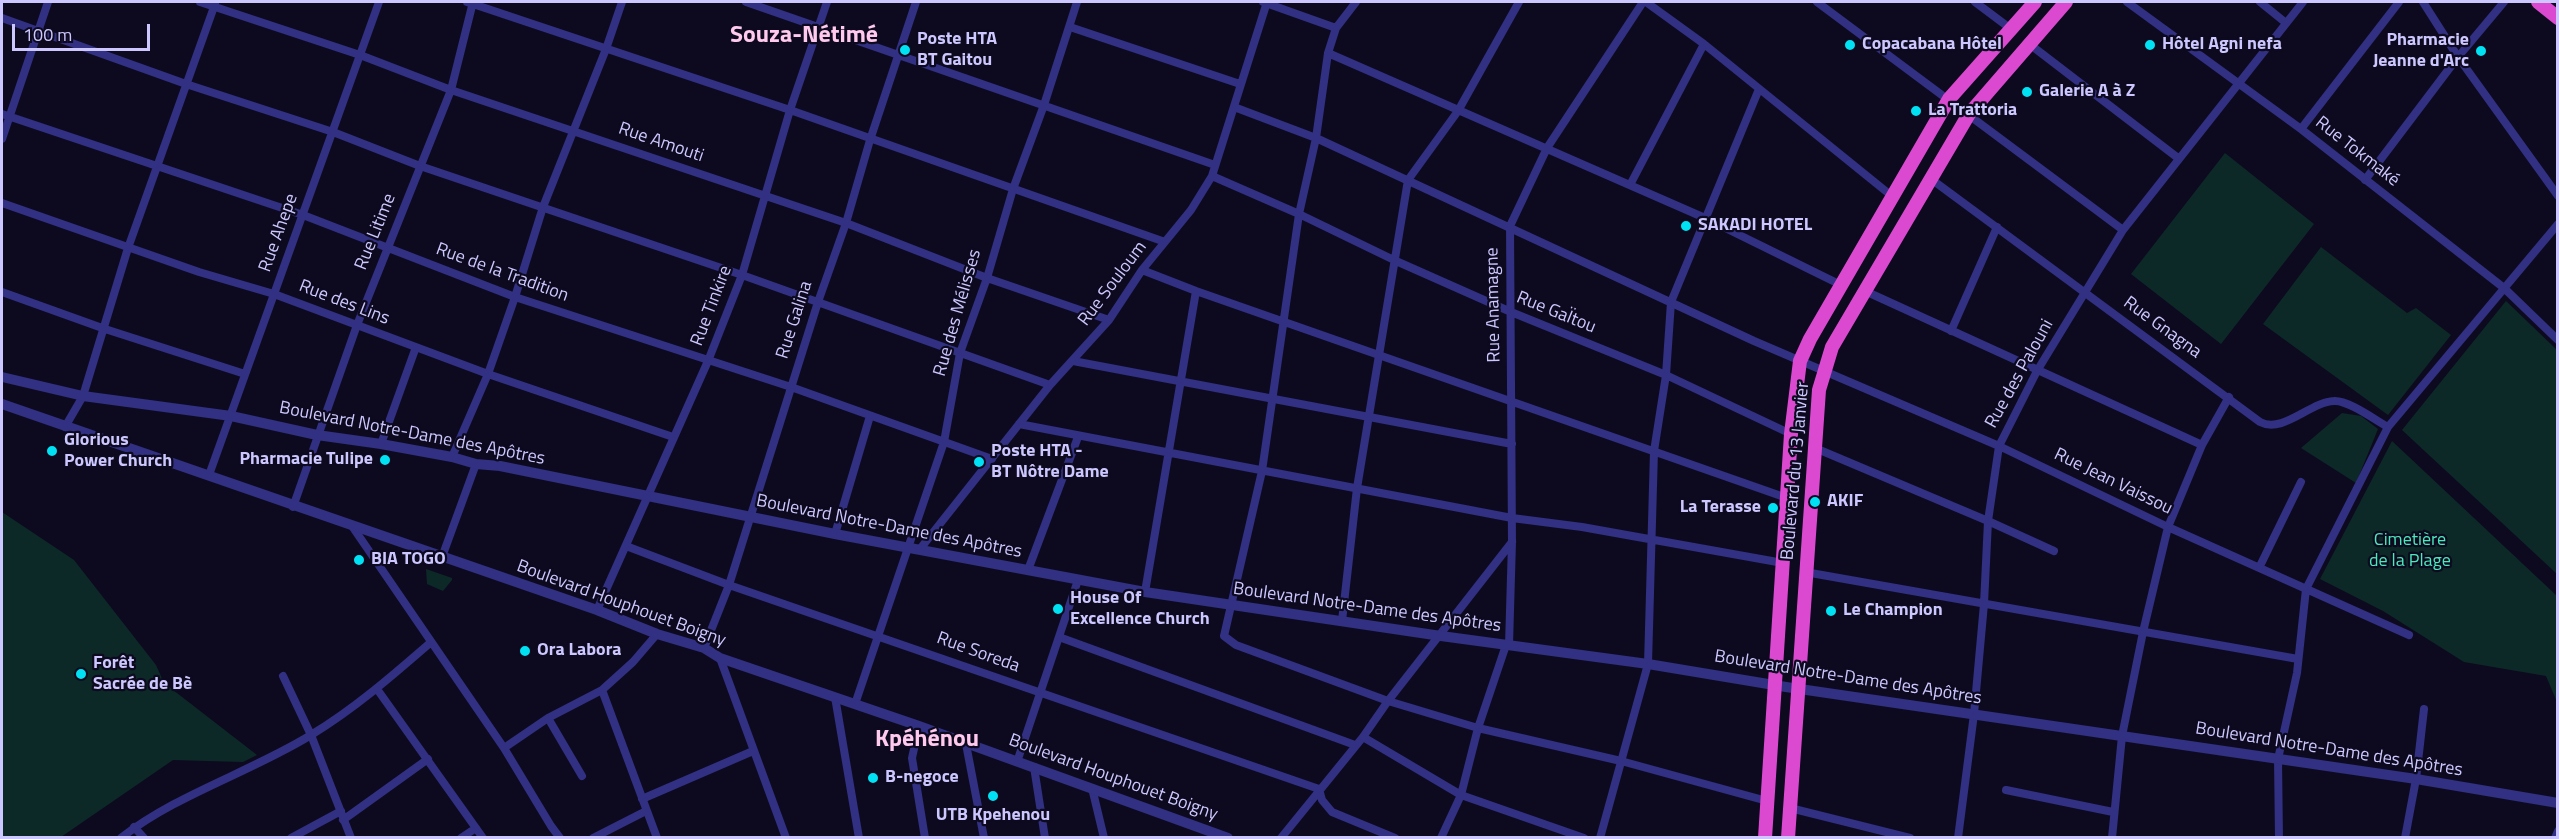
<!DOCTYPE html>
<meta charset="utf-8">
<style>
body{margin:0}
#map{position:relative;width:2559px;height:839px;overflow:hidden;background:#0d0a1f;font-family:"Titillium Web",sans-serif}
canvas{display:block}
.frame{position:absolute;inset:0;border:3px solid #ccc8ff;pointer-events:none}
.scale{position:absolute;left:12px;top:24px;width:138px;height:27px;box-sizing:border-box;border:3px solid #ccc8ff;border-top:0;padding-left:8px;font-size:18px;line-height:21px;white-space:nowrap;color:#ccc8ff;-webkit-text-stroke:4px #0d0a1f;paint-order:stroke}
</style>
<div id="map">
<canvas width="2559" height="839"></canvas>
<div class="frame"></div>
<div class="scale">100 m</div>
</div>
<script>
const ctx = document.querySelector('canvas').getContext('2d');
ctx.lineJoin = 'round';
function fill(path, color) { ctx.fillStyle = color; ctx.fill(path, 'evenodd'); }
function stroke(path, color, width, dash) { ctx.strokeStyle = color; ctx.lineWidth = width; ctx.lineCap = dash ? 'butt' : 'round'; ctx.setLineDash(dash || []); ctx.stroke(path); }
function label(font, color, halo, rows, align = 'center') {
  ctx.font = font + ' "Titillium Web",sans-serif'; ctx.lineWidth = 4.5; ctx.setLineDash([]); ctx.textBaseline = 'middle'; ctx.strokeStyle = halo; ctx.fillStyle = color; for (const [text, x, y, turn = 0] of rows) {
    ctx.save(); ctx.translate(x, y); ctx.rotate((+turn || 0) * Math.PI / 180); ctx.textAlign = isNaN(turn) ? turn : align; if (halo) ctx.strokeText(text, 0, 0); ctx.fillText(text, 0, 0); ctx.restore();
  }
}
fill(new Path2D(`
 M2225 153 2314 224 2221 344 2131 274Z
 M2321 247 2407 313 2416 308 2451 335 2388 415 2263 324Z
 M2506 301 2557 350V574L2402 430Z
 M2342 413 2361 416 2378 429 2356 483 2301 448Z
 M2392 441 2557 596V702L2546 676 2464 662 2383 611 2320 579Z
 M2 512 74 560 156 665 164 683 257 755 243 762 173 760 61 837H2Z
 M426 569 452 578V580L443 591 427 584Z`), '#0d2927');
stroke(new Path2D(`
 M200 2 360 55 451 90 846 223 987 278 1109 320
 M467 2 790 110 1165 242
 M746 2 1215 165
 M1263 2 1336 28
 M1356 2 1336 28 1328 53 1316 138 1299 214 1262 471 1224 636 1236 645 1388 701 1478 728 1621 761 1767 801
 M1646 2 1704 44 1893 197
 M1817 2 2123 230
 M1975 2 2011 29
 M2127 2 2301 129 2504 288 2558 340
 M2260 2 2286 23
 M2423 2 2458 57 2558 196
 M2 18 186 84 333 132 420 166 742 275 1050 385
 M1070 27 1240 84
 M2028 43 2178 158
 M1328 53 1705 218 1841 285
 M1234 107 1316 138 1754 341 1999 446 2168 527 2409 635
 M2 114 303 215 515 297 791 387 992 459
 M2301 129 2399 2
 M2 139 48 2
 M1212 176 1299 214 1396 261 1511 312 1666 375 1791 434
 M1931 179 2260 422C2283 434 2310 402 2334 401 2348 400 2375 420 2388 427
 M2365 180 2458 57 2504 2
 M1630 185 1704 44
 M2 203 199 272 274 294 488 374 673 437
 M1142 270 1196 291 1787 498
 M1865 291 2202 445
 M2 292 105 329 245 374
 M1951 331 1997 227
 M1073 361 1512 444
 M1019 424 1512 518 1582 527 1783 563
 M65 427 83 396 128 248 215 4
 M381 444 416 347
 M1815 448 1988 521 2054 551
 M452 457 488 374 515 297 543 207 606 49 622 2
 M209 475 379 2
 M293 507 357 325 451 90 473 2
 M352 526 504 748 551 826 560 838
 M835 534 870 416
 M626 546 729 585 1319 789 1322 800 1332 812 1395 838
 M920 549 1050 385 1109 320 1142 270 1191 210 1212 176 1267 2
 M442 557 476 464
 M2259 568 2301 482
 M1028 570 1078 437
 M1805 572 2298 659
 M1145 592 1196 291
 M597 610 708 361 742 275 790 110 827 2
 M1342 621 1357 488 1408 180 1458 111 1519 2
 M1059 637 1355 745
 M1509 645 1512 542 1510 226 1547 148 1643 2
 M704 648 729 585 818 302 846 223 870 140 916 2
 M720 658 786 838
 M283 676 311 735 351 838
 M377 689 483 838
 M602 690 657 838
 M835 697 859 838
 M855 704 944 442 960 353 987 278 1013 189 1044 105 1077 2
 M548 718 582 776
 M919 726 912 758 925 838
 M1363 737 1461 795 1584 838
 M966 744 984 838
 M504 748 548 718 602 690 633 662 657 634
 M1017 762 1078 580
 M1034 767 1045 838
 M1092 788 1104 838
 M2006 790 2113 812
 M642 799 753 751
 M1790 808 1910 838
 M343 820 428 759
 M134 827 144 838
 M121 838C175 795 251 772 311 735 354 709 392 676 430 643
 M291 838 341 811
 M461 838 476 828
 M593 838 646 811
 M1281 838 1363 737 1388 701 1512 542
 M1441 838 1461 795 1478 728 1506 645
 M1600 838 1648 664 1654 451 1666 375 1671 302 1759 89
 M1958 838 1974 714 1984 604 1988 521 1999 446 2037 371 2123 230 2303 2
 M2112 838 2122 736 2143 632 2168 527 2202 445 2229 397
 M2279 838 2278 759 2297 673 2306 589 2388 427 2558 224
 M2405 838 2416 779 2424 709
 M2555 838 2558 831`), '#313082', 8);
stroke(new Path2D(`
 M2 377 83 396 231 416 317 435 381 444 452 457 476 464 500 466 835 534 1145 592 1441 636 1648 664 1786 687 2416 779 2558 803
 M2 404 597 610 657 634 704 648 720 658 919 726 1228 838`), '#313082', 10);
stroke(new Path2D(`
 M2538 2 2558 18
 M1765 838 1791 434 1800 361 1810 339 1949 99 2035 2
 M1788 838 1819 390 1832 347 1969 114 2066 2`), '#db49d1', 14);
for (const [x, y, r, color] of [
 [1850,45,6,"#00e2f3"],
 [2150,45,6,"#00e2f3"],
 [905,50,6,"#00e2f3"],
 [2481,51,6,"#00e2f3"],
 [2027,92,6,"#00e2f3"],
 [1916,111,6,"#00e2f3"],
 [1686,226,6,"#00e2f3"],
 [52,451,6,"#00e2f3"],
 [385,460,6,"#00e2f3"],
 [979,462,6,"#00e2f3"],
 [1815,502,6,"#00e2f3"],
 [1773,508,6,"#00e2f3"],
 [359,560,6,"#00e2f3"],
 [1058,609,6,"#00e2f3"],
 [1831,611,6,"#00e2f3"],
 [525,651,6,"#00e2f3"],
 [81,674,6,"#00e2f3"],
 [873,778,6,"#00e2f3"],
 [993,796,6,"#00e2f3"]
]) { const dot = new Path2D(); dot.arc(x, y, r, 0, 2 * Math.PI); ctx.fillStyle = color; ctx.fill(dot); stroke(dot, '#0d0a1f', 2); }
label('bold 18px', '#ccc8ff', '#0d0a1f', [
 ["Poste HTA",917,40],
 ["BT Gaitou",917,61],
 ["Pharmacie",2469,41,"right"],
 ["Jeanne d'Arc",2469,62,"right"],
 ["Copacabana Hôtel",1862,45],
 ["Hôtel Agni nefa",2162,45],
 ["Galerie A à Z",2039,92],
 ["La Trattoria",1928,111],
 ["SAKADI HOTEL",1698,226],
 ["Glorious",64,441],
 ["Power Church",64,462],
 ["Poste HTA -",991,452],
 ["BT Nôtre Dame",991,473],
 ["Pharmacie Tulipe",373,460,"right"],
 ["AKIF",1827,502],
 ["La Terasse",1761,508,"right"],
 ["BIA TOGO",371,560],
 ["House Of",1070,599],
 ["Excellence Church",1070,620],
 ["Le Champion",1843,611],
 ["Ora Labora",537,651],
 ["Forêt",93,664],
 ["Sacrée de Bè",93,685],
 ["B-negoce",885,778],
 ["UTB Kpehenou",993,816,"center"]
], 'left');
label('18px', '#ccc8ff', '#0d0a1f', [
 ["Rue Amouti",661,143,19],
 ["Rue Tokmaké",2357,152,38],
 ["Rue Litime",376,232,-68],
 ["Rue Ahepe",279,233,-70],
 ["Rue de la Tradition",502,273,20],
 ["Rue Souloum",1113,284,-53],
 ["Rue des Lins",344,303,21],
 ["Rue Anamagne",1494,305,-91],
 ["Rue Tinkire",712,306,-69],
 ["Rue des Mélisses",958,313,-74],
 ["Rue GaÏtou",1556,313,22],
 ["Rue Galina",795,320,-72],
 ["Rue Gnagna",2162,328,36],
 ["Rue des Palouni",2020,374,-61],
 ["Boulevard Notre-Dame des Apôtres",412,434,11],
 ["Boulevard du 13 Janvier",1796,471,-85],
 ["Rue Jean Vaissou",2113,482,26],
 ["Boulevard Notre-Dame des Apôtres",889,527,11],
 ["Boulevard Houphouet Boigny",621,604,20],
 ["Boulevard Notre-Dame des Apôtres",1367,608,8],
 ["Rue Soreda",978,653,20],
 ["Boulevard Notre-Dame des Apôtres",1848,678,9],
 ["Boulevard Notre-Dame des Apôtres",2329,750,9],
 ["Boulevard Houphouet Boigny",1113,778,20]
]);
label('18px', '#49eabc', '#0d0a1f', [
 ["Cimetière",2410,541],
 ["de la Plage",2410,562]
]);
label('bold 24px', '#ffcaed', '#0d0a1f', [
 ["Souza-Nétimé",804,36],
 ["Kpéhénou",927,740]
]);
</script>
